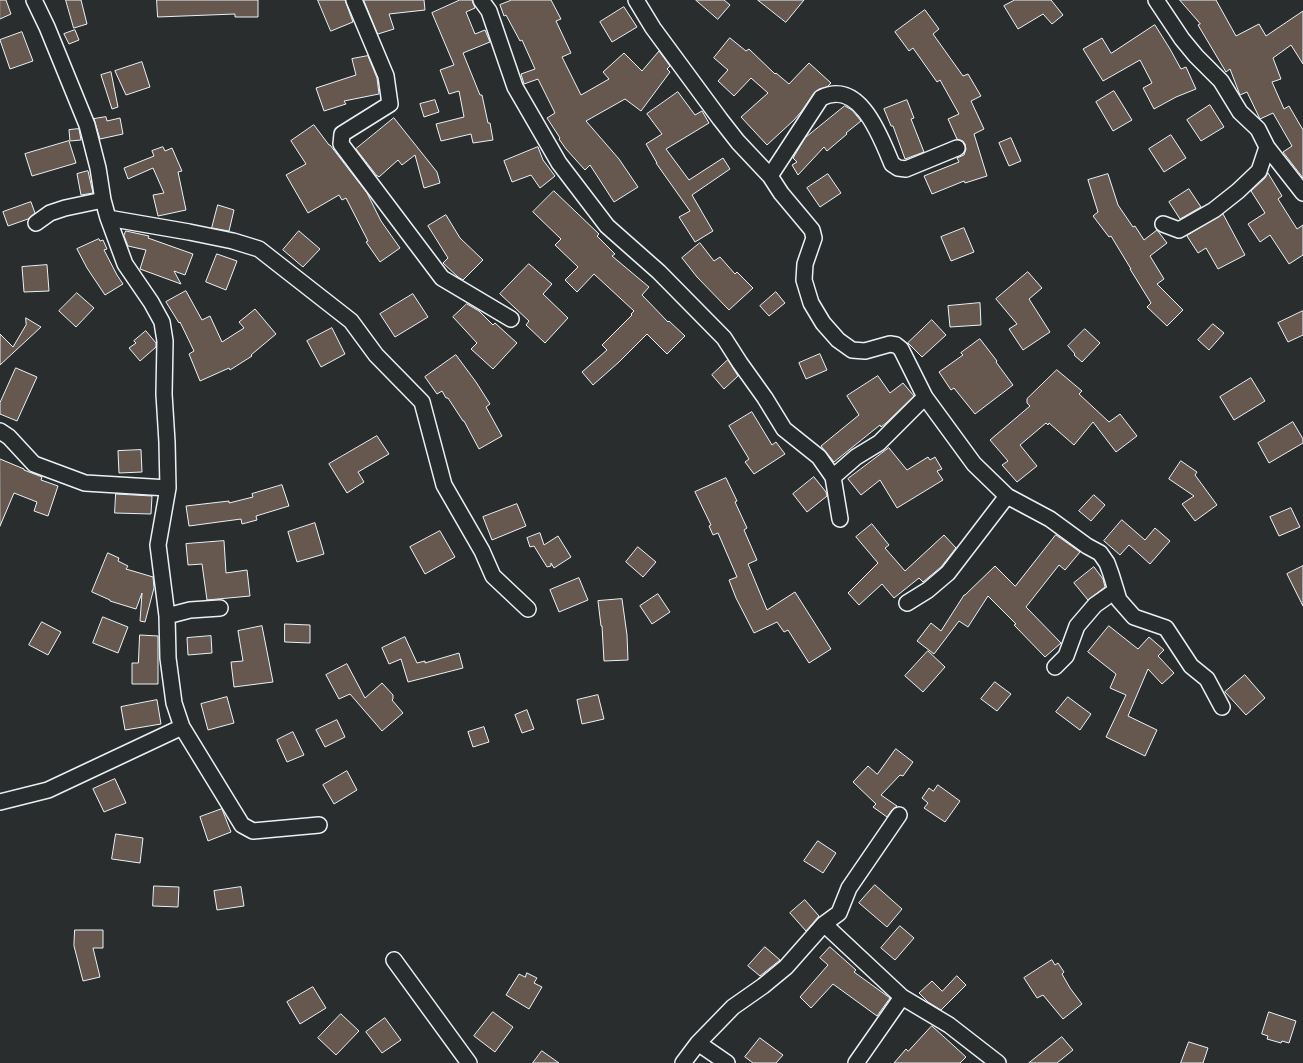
<!DOCTYPE html>
<style>
body{margin:0}
canvas{display:block;background:#2a2d2e}
</style>
<canvas width="1303" height="1063"></canvas>
<script>
const ctx = document.querySelector('canvas').getContext('2d');
ctx.lineJoin = 'round';
function fill(path, color) { ctx.fillStyle = color; ctx.fill(path, 'evenodd'); }
function stroke(path, color, width, dash) { ctx.strokeStyle = color; ctx.lineWidth = width; ctx.lineCap = dash ? 'butt' : 'round'; ctx.setLineDash(dash || []); ctx.stroke(path); }
const building = new Path2D(`
 M0 0H6L11 14 0 19Z
 M66 0H81L87 24 74 28Z
 M157 0H258V17H235V14L158 17Z
 M318 0H345L353 22 331 31Z
 M364 0H424L425 10 389 14 394 29 378 34Z
 M460 0H472L475 8 466 12 475 34 485 30 490 42 463 53 480 95H482L488 123H490L493 140 473 143 471 134 441 141 436 124 464 117 459 91 449 94 440 70 454 65 432 13Z
 M512 0H551L561 19 556 21 571 53 562 57 581 95 609 79 603 72 624 53 642 71 659 51 670 66 667 69 670 72 641 111 625 99 586 121 619 159 638 187 614 202 590 165 585 170 566 149 559 139 560 138 547 118 555 113 538 79 524 84 521 74 535 69 522 40 520 41 506 15 504 16 500 5Z
 M696 0H724L730 5 718 19Z
 M758 0H804L786 22Z
 M1015 0H1051L1063 15 1052 24 1043 14 1018 29 1004 6Z
 M1180 0H1216L1236 36 1259 24 1266 36 1303 11V64L1291 45 1273 58 1281 79 1272 82 1284 109 1289 106 1303 130V178L1283 152 1292 146 1273 113 1260 119 1247 92 1240 95 1230 69 1226 72 1198 25 1200 24Z
 M624 7 637 27 612 42 600 22Z
 M925 10 939 29 933 34 963 76 968 74 981 96 971 101 984 129 974 134 987 176 965 183 964 181 932 194 924 176 959 162 957 158 964 155 966 149 965 144 963 141 957 139 948 119 959 114 940 80 937 82 913 48 909 51 895 32Z
 M1155 25 1170 49 1181 69 1186 67 1196 89 1176 97 1154 109 1143 88 1152 83 1140 60 1103 81 1083 49 1102 38 1111 53Z
 M75 30 79 40 69 44 64 34Z
 M22 32 33 61 10 69 0 40Z
 M730 38 746 51 749 49 775 74 776 73 789 84 809 63 831 83 827 87 819 89 814 93 801 112 794 120 767 145 741 117 768 93 751 78 734 96 718 81 728 70 714 58Z
 M368 56 377 78 379 94 344 101 346 104 324 111 316 88 356 75 352 59Z
 M142 62 150 87 126 95 115 71Z
 M111 72 118 107 112 109 101 75Z
 M1114 91 1132 120 1113 131 1096 102Z
 M678 92 695 115 702 111 709 123 666 149 689 180 723 158 730 169 692 195 713 231 695 242 679 217 690 211 656 163H657L646 144 662 134 647 114Z
 M435 100 439 112 424 117 420 104Z
 M907 100 914 118 911 119 924 152 905 159 893 126H891L884 109Z
 M1210 105 1224 127 1201 141 1187 120Z
 M845 106 852 110 861 121 846 133 847 134 827 151 824 147 798 175 792 165 797 162 793 158 805 138Z
 M106 117 107 121 120 118 123 134 100 139 94 119Z
 M394 118 437 172 440 183 424 188 415 155 402 165 398 160 379 177 378 176H377L356 149Z
 M314 125 329 145H330L367 193 381 221 400 248 380 262 366 242 368 241 346 198 342 200 339 195 308 213 286 175 306 164 291 141Z
 M79 129 81 140 70 141 69 130Z
 M1171 135 1186 158 1164 172 1149 149Z
 M1011 138 1021 161 1009 166 999 143Z
 M69 141 76 163 32 176 25 154Z
 M163 147 165 151 172 148 182 171 178 172 186 210 158 216 153 195 164 193 153 168 128 179 124 168 154 156 152 151Z
 M538 147 543 160 555 176 540 188 531 175 512 182 504 161Z
 M88 171 93 193 81 195 77 174Z
 M1268 173 1282 196 1278 199 1297 229 1303 225V255L1289 264 1270 235 1260 242 1248 224 1265 213 1251 191 1265 178Z
 M828 174 841 193 820 207 807 188Z
 M1108 174 1118 205 1133 227 1135 226 1144 240 1157 230 1167 243 1150 256 1164 279 1157 284 1183 310 1167 326 1147 307 1151 303 1130 269H1131L1111 236 1109 237 1093 216 1098 212 1088 180Z
 M1189 189 1201 207 1180 219 1169 202Z
 M554 191 599 234 597 236 615 254 612 256 649 287 642 295 668 322 669 321 685 336 667 354 647 334 619 362 593 385 582 372 607 350 602 345 632 315 631 314 634 311 594 274 577 292 565 280 578 267 555 245 561 239 533 212Z
 M31 202 35 213 28 219 8 226 3 212Z
 M218 205 234 210 229 231 212 228Z
 M1223 214 1245 255 1218 269 1206 248 1198 253 1187 236Z
 M446 215 460 238 483 260 463 280 458 277 443 263 448 258 428 226Z
 M964 228 974 252 951 261 941 237Z
 M126 231 149 236 148 238 193 254 185 275 174 271 181 284 140 269 146 250 128 246 124 236Z
 M299 231 320 249 303 267 283 250Z
 M99 239 100 241 103 240 107 249 104 250 117 275 123 284 105 295 87 268 77 249Z
 M700 243 714 261 720 257 735 274 737 272 753 288 729 310 697 277 682 258Z
 M217 254 237 261 226 290 206 282Z
 M529 264 552 284 543 294 568 318 545 343 526 325 529 321 500 294Z
 M47 265 49 291 24 292 22 267Z
 M1028 272 1042 288 1029 299 1050 332 1023 350 1009 329 1017 324 996 299Z
 M186 291 202 320 210 316 222 342 244 328 239 322 255 309 276 334 251 355 252 356 230 370 229 368 200 381 189 354 194 351 180 322 179 323 166 302Z
 M776 292 785 303 769 316 760 306Z
 M77 293 94 308 76 327 59 311Z
 M413 294 428 317 395 337 380 314Z
 M980 303 981 325 950 327 948 306Z
 M467 304 479 311 493 325 495 323 517 343 493 369 471 349 477 343 453 317Z
 M1303 311V335L1288 342 1278 323Z
 M26 318 41 327 0 365V334L13 347 26 325Z
 M932 320 946 335 922 357 908 343Z
 M1213 324 1224 333 1209 350 1198 340Z
 M332 328 345 354 321 367 307 341Z
 M1085 329 1100 343 1082 362 1074 355 1075 354 1068 346Z
 M146 331 156 343V347L140 361 129 348 136 343 134 341Z
 M980 339 997 361 996 362 1013 385 975 414 954 388 951 390 939 372 963 355 961 353Z
 M820 354 827 370 806 379 799 363Z
 M456 355 476 382 490 404 486 407 502 436 479 449 464 421H463L448 398H446L442 391 437 394 425 377Z
 M728 360 738 376 724 389 712 375Z
 M16 368 37 377 17 421 0 414V403Z
 M1057 370 1082 391 1079 394 1109 422 1120 414 1137 436 1116 452 1093 422 1074 445 1049 423 1048 425 1046 423 1020 445 1037 466 1017 482 1002 465 1008 461 990 440 1030 406 1027 403V399Z
 M878 376 890 393 903 383 914 396 886 423 881 427 880 425 834 462 821 446 859 415 847 396Z
 M1251 378 1265 401 1234 420 1220 397Z
 M752 412 772 445 776 442 785 454 754 474 745 462 749 459 729 426Z
 M1293 422 1303 439V443L1269 463 1258 443Z
 M377 436 389 454 358 472 364 482 347 493 329 464Z
 M889 448 907 470 928 457 930 460 935 457 942 469 937 471 943 480 897 508 880 480 861 495 848 479Z
 M141 450 142 472 119 473 118 451Z
 M0 459 24 469V470L42 477 41 480 58 486 48 516 34 511 37 502 14 493 0 526Z
 M1181 461 1197 472 1195 475 1217 505 1195 521 1182 504 1194 496 1169 479Z
 M814 477 826 492 827 496 807 512 793 494Z
 M726 478 737 501 735 502 747 528 744 530 757 560 748 564 767 610 795 592 831 649 809 663 788 630 784 632 777 622 754 633 736 598 729 580 737 577 721 540 718 533 713 535 709 526 711 525 695 492Z
 M282 485 289 506 256 516 257 520 242 524 241 519 189 526 186 506 229 501V503L253 497 252 494Z
 M116 494 152 496 151 514 115 513Z
 M1094 495 1105 505 1091 521 1079 511Z
 M517 504 526 526 492 540 483 517Z
 M1291 508 1300 527 1279 536 1270 517Z
 M1122 520 1145 540 1155 528 1170 541 1150 564 1129 545 1120 555 1104 541Z
 M315 523 324 554 297 562 288 532Z
 M872 524 889 545 885 548 905 571 944 535 956 548 941 567 923 582 919 578 894 598 882 584 859 605 848 593 878 563 856 537Z
 M440 531 455 557 425 574 410 547Z
 M540 533 544 545 558 536 571 557 554 568 551 563V566L547 567 534 546 530 547 527 538Z
 M1056 535 1080 552 1065 570 1059 565 1026 607 1061 643 1045 657 1014 625 1016 624 988 596 968 627 959 621 934 654 917 641 931 623 941 631 964 595H965L995 566 1015 586Z
 M224 541 226 573 247 570 250 596 207 600 202 564 188 565 186 544Z
 M638 547 656 562 643 577 626 562Z
 M108 553 119 558 118 561 128 566 126 569 153 577 154 588 145 622 140 621 142 593 136 609 110 601V600L92 592Z
 M1303 566V606L1287 574Z
 M1094 567 1103 579 1105 587 1088 600 1074 583Z
 M579 578 588 600 559 612 550 590Z
 M658 594 670 612 652 624 640 606Z
 M622 599 627 635 628 660 604 661 602 626H601L598 601Z
 M103 617 128 627 118 653 93 643Z
 M42 622 61 632 48 655 29 645Z
 M285 624 310 625V643L285 642Z
 M262 626 273 682 234 687 231 662 243 661 238 631Z
 M1109 626 1138 649 1149 637 1164 650 1158 656 1174 673 1162 684 1148 669 1128 716 1157 730 1145 756 1106 737 1126 695 1110 688 1116 674 1088 652Z
 M140 635 158 636V684H132V663H138Z
 M211 636 212 653 188 655 187 638Z
 M405 637 417 663 425 661V663L459 653 463 668 408 682 401 659 389 664 382 648Z
 M928 651 945 667 923 692 905 676Z
 M347 664 365 698 382 683 393 695V699L392 700 403 713 382 731 350 694 339 699 326 675Z
 M1245 675 1265 698 1246 715 1225 692Z
 M995 682 1011 694 997 711 981 699Z
 M598 695 604 719 582 724 577 700Z
 M227 697 234 723 208 730 201 704Z
 M1068 697 1091 714 1080 730 1056 712Z
 M157 700 161 724 125 730 121 707Z
 M527 710 534 729 522 733 515 715Z
 M337 720 345 737 325 747 316 730Z
 M484 727 489 742 473 747 468 732Z
 M293 732 304 755 287 762 277 740Z
 M896 749 913 762 903 776 900 775 881 795 897 806 892 810 887 817 873 807 876 804 853 782 868 766 877 774Z
 M347 771 357 790 334 804 323 785Z
 M115 779 126 803 104 812 93 789Z
 M938 785 960 801 945 822 924 808 928 803 922 798 929 788 933 791Z
 M222 809 231 832 208 841 200 817Z
 M116 834 143 838 140 863 112 859Z
 M818 841 836 853 823 873 804 861Z
 M875 885 902 909 887 927 859 903Z
 M154 886 179 887 178 907 153 906Z
 M241 887 244 906 217 910 214 891Z
 M805 900 819 916 806 931 790 913Z
 M900 926 914 938 895 960 881 948Z
 M75 930H103V948H93L100 977 83 981 74 946Z
 M765 947 780 960 760 976 748 966Z
 M830 947 856 970 854 972 890 998 877 1016 833 984 811 1008 800 997 828 965 820 958Z
 M1052 960 1055 965 1058 963 1064 972 1062 974 1070 988 1082 1004 1063 1019 1043 995 1037 998 1024 978Z
 M527 973 537 978 534 983 542 987 529 1009 506 995 519 974 525 977Z
 M957 976 966 985 941 1010 928 1002 919 993 932 981 942 991Z
 M313 987 326 1008 300 1024 287 1002Z
 M493 1012 513 1027 495 1052 474 1036Z
 M1269 1012 1296 1021 1289 1043 1282 1041 1281 1043 1267 1039 1268 1036 1262 1034Z
 M341 1014 359 1031 336 1055 318 1038Z
 M385 1018 401 1040 382 1053 366 1032Z
 M932 1026 966 1057 960 1063H894L906 1049 908 1051Z
 M1062 1037 1073 1050 1057 1063H1029Z
 M760 1038 783 1055 776 1063H753L745 1057Z
 M1189 1042 1208 1048 1203 1063H1181Z
 M542 1051 559 1063H533Z`);
fill(building, '#67584f');
stroke(building, '#e8f1f8', 1);
const street = new Path2D(`
 M34 0 47 27 87 125 98 168 103 200 108 218 125 264 151 302 162 322 165 341 164 394 167 442 168 488 158 545 167 616 168 658 174 703 182 727 242 825 253 831 319 825
 M354 0 386 76 390 104 342 134 341 144 442 278 511 319
 M481 0 489 11 515 87 559 163 607 226 659 272 724 338 740 363 765 398 784 429 819 457 833 477 840 519
 M636 0 653 28 720 119 738 142 770 176 781 193 812 230 814 238 805 264 804 280 811 303 823 323 838 340 852 350 865 351 890 344 896 345 901 349 925 397 974 464 1007 496 1050 519 1087 546 1100 553 1107 563 1111 574 1119 600 1134 617 1166 628 1191 666 1207 679 1222 707
 M1156 0 1182 39 1196 56 1221 81 1240 112 1258 129 1267 147 1259 171 1238 191 1214 210 1179 230 1163 224
 M1267 147 1303 193
 M770 176 821 98C860 78 881 138 892 164L898 168 906 169 957 148
 M108 218 189 232 233 241 259 249 351 321 376 355 422 402 444 485 482 551 493 576 528 609
 M36 223 50 213 65 208 103 200
 M0 431 9 437 34 464 85 483 168 488
 M833 477 856 457 879 443 925 397
 M907 603 928 590 948 573 1007 496
 M167 616 190 610 220 608
 M1055 667 1066 656 1077 626 1095 605 1115 591
 M0 802 48 790 182 727
 M824 924 902 997 949 1025 998 1063
 M394 960 469 1063
 M698 1043 727 1063
 M683 1063 698 1043 733 1007 763 986 786 967 824 924 839 913 849 888 899 815
 M856 1063 902 997`);
stroke(street, '#e8f1f8', 18);
stroke(street, '#2a2d2e', 15);
</script>
